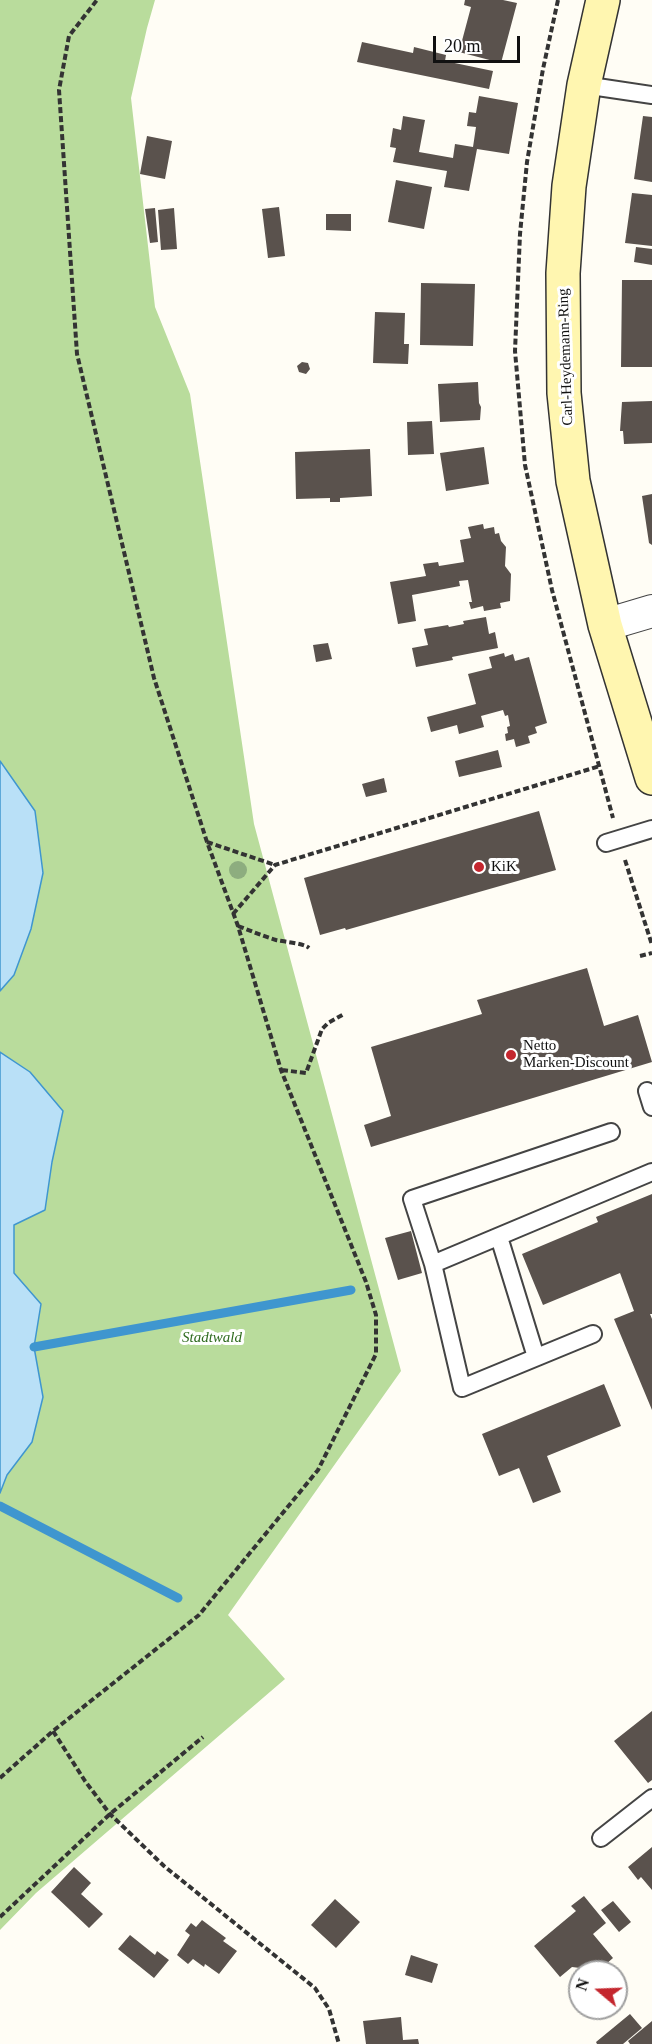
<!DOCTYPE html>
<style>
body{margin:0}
#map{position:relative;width:652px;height:2044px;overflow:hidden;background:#fffdf5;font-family:"Times New Roman",serif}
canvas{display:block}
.north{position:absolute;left:568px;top:1960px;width:60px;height:60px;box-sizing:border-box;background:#fff;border:2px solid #a0a0a0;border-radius:50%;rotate:289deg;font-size:16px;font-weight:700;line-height:24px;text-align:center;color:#111}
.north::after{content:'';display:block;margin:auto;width:21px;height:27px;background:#c4262e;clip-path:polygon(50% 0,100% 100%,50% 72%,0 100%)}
.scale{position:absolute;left:433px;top:36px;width:87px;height:27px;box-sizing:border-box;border:3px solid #111;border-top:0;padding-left:8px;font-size:18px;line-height:21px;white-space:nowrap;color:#111;-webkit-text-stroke:4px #fff;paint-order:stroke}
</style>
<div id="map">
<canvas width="652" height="2044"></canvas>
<div class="north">N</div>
<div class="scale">20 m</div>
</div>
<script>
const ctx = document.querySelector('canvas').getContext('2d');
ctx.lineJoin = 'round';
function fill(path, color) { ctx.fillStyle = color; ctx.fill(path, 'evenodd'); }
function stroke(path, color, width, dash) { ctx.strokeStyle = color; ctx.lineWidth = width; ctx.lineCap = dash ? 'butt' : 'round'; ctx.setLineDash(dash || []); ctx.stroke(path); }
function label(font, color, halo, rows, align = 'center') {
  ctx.font = font + ' "Times New Roman",serif'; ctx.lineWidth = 6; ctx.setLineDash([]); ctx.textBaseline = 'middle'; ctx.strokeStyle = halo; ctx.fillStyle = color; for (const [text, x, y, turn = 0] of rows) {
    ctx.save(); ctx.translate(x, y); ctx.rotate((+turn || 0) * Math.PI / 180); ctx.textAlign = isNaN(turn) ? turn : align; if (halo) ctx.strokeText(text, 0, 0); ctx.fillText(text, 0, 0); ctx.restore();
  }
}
fill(new Path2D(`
 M0 0H155L147 28 131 98 155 307 190 394 254 824 401 1371 228 1615 285 1679 36 1893 0 1930V1493L7 1475 32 1442 43 1397 34 1347 41 1304 14 1273V1225L45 1210 52 1162 30 1072 0 1052V991L14 975 31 929 43 873 35 811 0 761Z`), '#b9dc9c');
const water = new Path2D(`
 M0 761 35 811 43 873 31 929 14 975 0 991Z
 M0 1052 30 1072 63 1111 52 1162 45 1210 14 1225V1273L41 1304 34 1347 43 1397 32 1442 7 1475 0 1493Z`);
fill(water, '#b9e0f7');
stroke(water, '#3f96cf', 1.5);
stroke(new Path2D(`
 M34 1347 351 1290
 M0 1506 178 1598`), '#3f96cf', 9);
fill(new Path2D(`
 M465 0H503L517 3 501 63 459 52 471 7 464 5Z
 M362 42 413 53 414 47 446 55 445 61 493 71 489 89 357 62Z
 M479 96 518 103 509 154 477 149 469 191 444 187 447 171 393 162 396 148 390 147 393 128 401 130 403 116 425 120 419 152 453 158 455 144 473 147 476 127 467 126 469 112 476 113Z
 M643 116 652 117V182L634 179Z
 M147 136 172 141 165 179 140 174Z
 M396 180 432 187 424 229 388 222Z
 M632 193 652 195V246L625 243Z
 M279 207 285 256 268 258 262 209Z
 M155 208 158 242 150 243 145 209Z
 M174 208 177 249 161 250 158 210Z
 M326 214H351V231L326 230Z
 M636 247 652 249V265L634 262Z
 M622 280H652V367H621Z
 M421 283 475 284 473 346 420 345Z
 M375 312 405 313 404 344H409L408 364 373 363Z
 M302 362 308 363 310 369 306 374 299 372 297 366Z
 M478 382 479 403 481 407 480 420 440 422 438 384Z
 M652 401V443L624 444 623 431H620L622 402Z
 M432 421 434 454 408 455 407 422Z
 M484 447 489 484 446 491 440 453Z
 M370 449 372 496 340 498V502H330V498L296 499 295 452Z
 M652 494V545L649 543 642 496Z
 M483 524 484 529 494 527 495 534 499 533 501 541 506 547 505 566 511 574 510 601 500 603 501 608 484 611 483 606 471 609 469 602H472L468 580 459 581 460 586 412 595 416 621 398 624 390 582 426 576 423 564 438 562 439 566 464 562 460 540 471 538 468 527Z
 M486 617 489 634 495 632 498 648 452 657 453 660 416 667 412 648 428 645 424 629 448 625 449 627 464 624 463 621Z
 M328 643 332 659 316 662 313 645Z
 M504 653 505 657 513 654 515 661 529 657 547 723 535 727 537 733 528 736 530 743 516 747 514 739 506 741 505 734 508 733 507 727 510 726 508 715 505 716 503 710 481 716 484 727 459 734 457 725 431 732 427 717 476 704 468 674 492 668 489 657Z
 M498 750 502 767 459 777 455 761Z
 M384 778 387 792 366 797 362 784Z
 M539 811 556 870 346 930 345 928 320 935 304 878Z
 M587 968 604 1026 638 1015 652 1062 371 1147 364 1125 391 1116 371 1047 482 1014 477 1000Z
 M652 1194V1314H650L652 1319V1410L614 1319 634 1311 620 1273 543 1305 522 1254 598 1222 596 1217Z
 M411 1231 422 1273 398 1280 385 1238Z
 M604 1384 621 1426 547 1456 561 1492 533 1503 519 1468 499 1476 482 1434Z
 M652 1711V1780L648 1783 614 1741Z
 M652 1847V1890L641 1877 638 1880 628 1867Z
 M74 1867 91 1883 81 1894 103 1914 89 1928 51 1892Z
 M584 1896 606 1923 593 1934 613 1958 597 1972H584L580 1968 572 1967 560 1977 534 1946 576 1911 571 1906Z
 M335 1899 360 1922 336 1948 311 1925Z
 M613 1901 631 1922 619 1932 601 1910Z
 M202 1920 226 1938 223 1941 237 1951 219 1974 205 1964 204 1967 193 1959 188 1964 177 1955 190 1935 185 1931 191 1923 196 1927Z
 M130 1935 155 1955 157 1951 169 1960 154 1978 118 1949Z
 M411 1955 438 1964 432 1983 405 1975Z
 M630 2014 642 2028 623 2044H597L596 2042Z
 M401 2017 403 2040 418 2039 419 2044H366L363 2021Z
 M652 2021V2044H630L628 2041Z`), '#5a524d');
const service = new Path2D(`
 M584 85 652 95
 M606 843 652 829
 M647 1091 652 1107
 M499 1237 536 1357
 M433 1264 652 1172
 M593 1334 462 1388 433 1264 412 1199 611 1132
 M601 1838 652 1798`);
const minor = new Path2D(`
 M605 625 652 611`);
const secondary = new Path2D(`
 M603 0 584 85 569 186 563 273 564 393 573 481 605 625 652 778`);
stroke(service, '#444', 20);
stroke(minor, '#444', 34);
stroke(secondary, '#333', 36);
stroke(new Path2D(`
 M558 0 543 69 527 162 520 234 515 351 525 465 552 590 613 818
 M207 842 275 865
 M625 860 652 945
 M233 914 275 865 600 766
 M238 926C251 931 263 936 276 940 285 942 303 943 309 948
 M640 956 652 953
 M282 1070 306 1073 322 1029 328 1023 344 1014
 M53 1731 85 1781 110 1814 164 1866 315 1988 329 2009 339 2044
 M0 1778 53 1731 199 1615 318 1470 376 1354V1315L366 1282 281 1070 238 926 207 842 154 678 77 354 59 90 69 36 97 0
 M0 1917 110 1814 203 1737`), '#333', 4, [6, 3]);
stroke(service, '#fff', 16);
stroke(minor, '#fff', 32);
stroke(secondary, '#fff6b0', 33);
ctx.fillStyle = '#8dad7f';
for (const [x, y] of [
 [238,870]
]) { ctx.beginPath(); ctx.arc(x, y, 9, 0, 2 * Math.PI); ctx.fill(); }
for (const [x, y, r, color] of [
 [479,867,6,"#c4262e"],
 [511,1055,6,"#c4262e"]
]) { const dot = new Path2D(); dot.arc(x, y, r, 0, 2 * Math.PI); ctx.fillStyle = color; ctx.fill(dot); stroke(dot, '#fff', 2); }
label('15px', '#111', '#fff', [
 ["Carl-Heydemann-Ring",566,357,-92]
]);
label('15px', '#111', '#fff', [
 ["KiK",491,867],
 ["Netto",523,1046],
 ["Marken-Discount",523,1063]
], 'left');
label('italic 15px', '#2f6b1f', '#fff', [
 ["Stadtwald",212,1338]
]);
</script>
